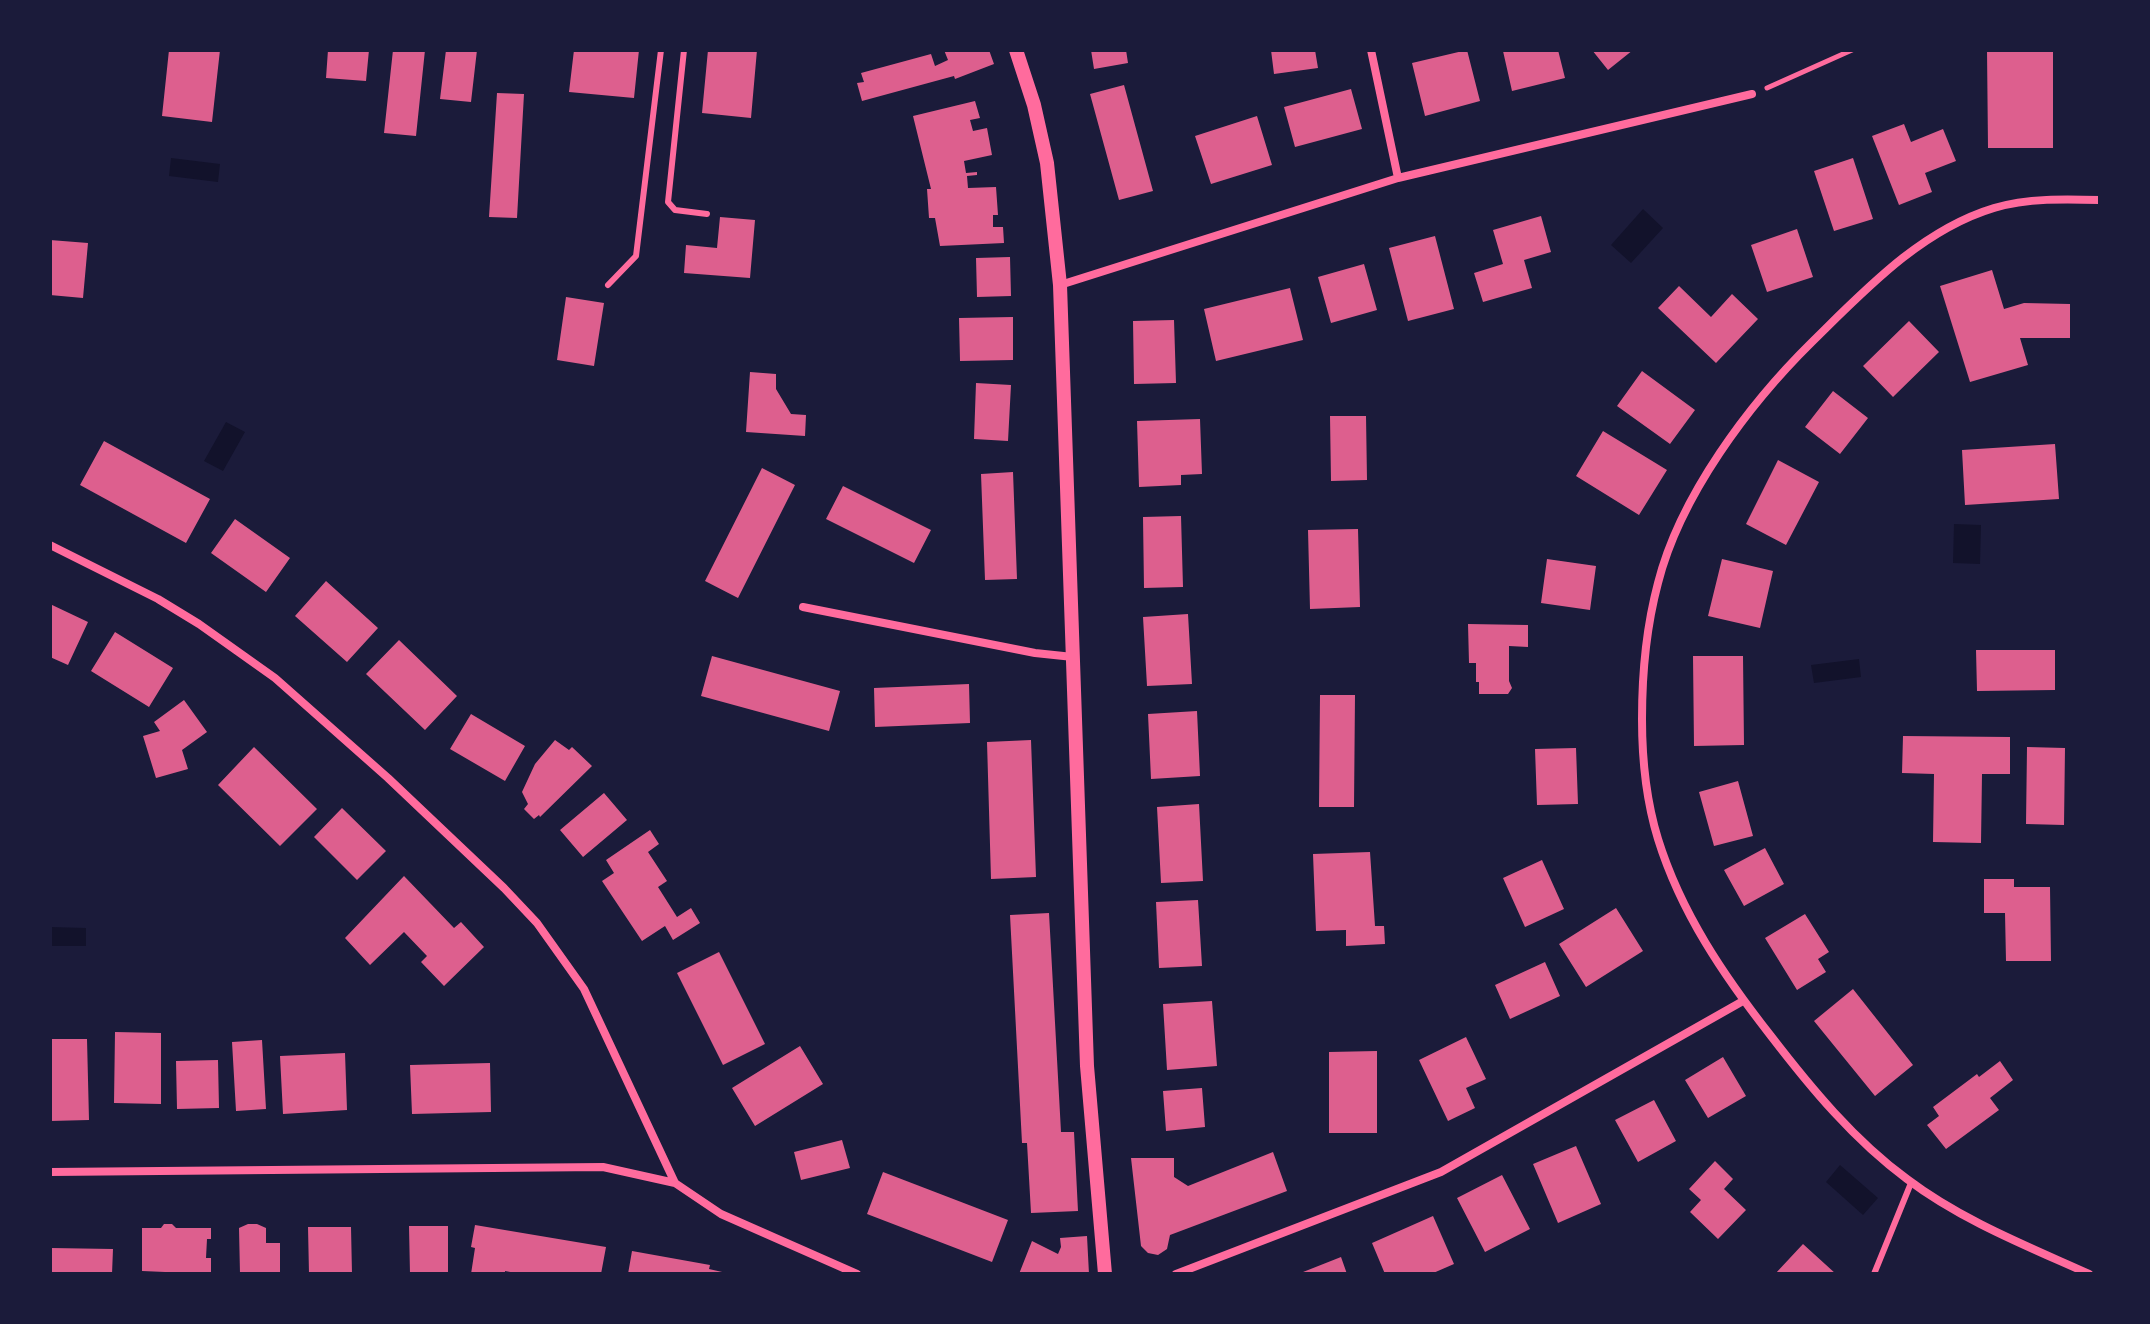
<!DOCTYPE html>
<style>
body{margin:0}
#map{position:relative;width:2150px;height:1324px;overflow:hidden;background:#1b1b3a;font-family:Rubik,sans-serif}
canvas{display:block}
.frame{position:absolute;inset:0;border:52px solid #1b1b3a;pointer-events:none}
</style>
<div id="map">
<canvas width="2150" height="1324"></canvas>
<div class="frame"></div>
</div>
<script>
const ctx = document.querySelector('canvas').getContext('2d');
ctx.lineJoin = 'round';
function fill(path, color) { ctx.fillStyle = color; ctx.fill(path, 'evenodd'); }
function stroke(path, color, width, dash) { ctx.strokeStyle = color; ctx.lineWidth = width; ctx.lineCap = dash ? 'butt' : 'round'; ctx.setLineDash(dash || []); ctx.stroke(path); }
fill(new Path2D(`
 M171 158 220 164 218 182 169 176Z
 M1643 209 1663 228 1631 263 1611 245Z
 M226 422 245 432 223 471 204 461Z
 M1954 524 1981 525 1980 564 1953 563Z
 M1859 659 1861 677 1814 683 1811 665Z
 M50 927 86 928V946H50Z
 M1840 1165 1878 1198 1863 1215 1826 1182Z`), '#12122b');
fill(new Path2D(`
 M169 50H220L212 122 162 116Z
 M328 50H369L366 81 326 78Z
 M393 50H425L416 136 384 133Z
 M446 50H477L471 102 440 99Z
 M574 50H639L634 98 569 92Z
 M708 50H757L751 118 702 113Z
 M944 50H989L994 64 955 79 954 76 862 101 857 83 864 82 861 73 931 54 935 66 948 60Z
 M1091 50H1126L1128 63 1094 69Z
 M1271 50H1315L1318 68 1274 74Z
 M1467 50 1480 101 1425 116 1412 63Z
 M1558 50 1565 78 1512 91 1503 51Z
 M1592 50H1633L1608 70Z
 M1987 50H2053V148H1988Z
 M1124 85 1153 191 1119 200 1090 94Z
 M1351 89 1362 129 1295 147 1284 107Z
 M497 93 524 94 517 218 489 217Z
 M975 101 980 118 970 120 973 131 987 128 992 155 964 161 966 173 977 172V175L967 176 968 188 996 187 998 215H993V227H1003L1004 243 940 246 935 218H929L927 189H931L913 116Z
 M1257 116 1272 165 1211 184 1195 136Z
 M1904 124 1911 142 1943 129 1956 161 1925 173 1932 192 1899 205 1872 136Z
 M1853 158 1873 219 1834 231 1814 171Z
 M1541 216 1551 252 1524 260 1532 288 1483 302 1474 273 1503 264 1493 230Z
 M720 217 755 220 750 278 684 273 686 245 717 248Z
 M1797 229 1813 277 1767 292 1751 245Z
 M1435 236 1454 309 1408 321 1389 248Z
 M50 240 88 243 83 298 50 295Z
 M1010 257 1011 296 977 297 976 258Z
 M1364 264 1377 310 1331 323 1318 277Z
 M1992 270 2004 309 2024 303 2070 304V338H2020L2028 365 1970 382 1940 286Z
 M1679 286 1711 317 1732 294 1758 319 1716 363 1658 308Z
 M1290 288 1303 340 1216 361 1204 309Z
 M566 297 604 303 594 366 557 360Z
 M1013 317V360L960 361 959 318Z
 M1174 320 1176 383 1134 384 1133 321Z
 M1909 321 1939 352 1893 397 1863 366Z
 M1642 371 1695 410 1670 444 1617 406Z
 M750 372 776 374V389L791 414 806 415 805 436 746 432Z
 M976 383 1011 385 1008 441 974 439Z
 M1833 391 1868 418 1840 454 1805 427Z
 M1330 416H1366L1367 480 1331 481Z
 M1200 419 1202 474 1181 475V485L1139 487 1137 421Z
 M1603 431 1667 470 1639 515 1576 476Z
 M104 441 210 499 186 543 80 485Z
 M2055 444 2059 499 1965 505 1962 450Z
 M1778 460 1819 482 1786 545 1746 524Z
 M762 468 795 485 738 598 705 581Z
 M1013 472 1017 579 985 580 981 474Z
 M843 486 931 530 914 563 826 519Z
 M1181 516 1183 587 1144 588 1143 517Z
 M235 519 290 558 266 592 211 553Z
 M1358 529 1360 607 1310 609 1308 530Z
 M1547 559 1596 566 1590 610 1541 603Z
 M1722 559 1773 571 1760 628 1708 616Z
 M326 581 378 628 347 662 295 616Z
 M50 604 88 622 68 665 50 657Z
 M1188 614 1192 684 1147 686 1143 617Z
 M1468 624 1528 625V647L1509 646V681L1512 688 1508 694H1479V682H1476V663H1469Z
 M115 632 173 668 149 707 91 671Z
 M399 640 457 696 425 730 366 674Z
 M1976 650H2055V690L1977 691Z
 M712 656 840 691 829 731 701 696Z
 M1693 656H1743L1744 745 1694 746Z
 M969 684 970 723 875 727 874 688Z
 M1320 695H1355L1354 807H1319Z
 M184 700 207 732 182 750 188 769 156 778 143 736 160 731 154 722Z
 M1197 711 1200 776 1151 779 1148 714Z
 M471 714 525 746 505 781 450 749Z
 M1903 736 2010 737V774H1982L1981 843 1933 842 1934 774 1902 773Z
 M555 740 569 750 572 747 592 766 540 817 539 815 534 819 524 809 528 804 522 792 535 764Z
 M1031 740 1036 877 991 879 987 742Z
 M254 747 317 809 280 846 218 785Z
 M2027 747 2065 748 2064 825 2026 824Z
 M1576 748 1578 804 1537 805 1535 749Z
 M1738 781 1753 836 1714 846 1699 792Z
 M604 793 627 820 583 857 560 830Z
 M1199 804 1203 881 1161 883 1157 807Z
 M342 808 386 851 357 880 314 837Z
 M650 830 659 844 648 852 667 881 658 887 677 917 691 908 700 923 673 940 665 926 642 941 602 881 614 873 606 860Z
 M1765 848 1784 884 1744 906 1724 870Z
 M1370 852 1375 926H1384L1385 944 1346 946V930L1316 931 1313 854Z
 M1542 860 1564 909 1525 927 1503 878Z
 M404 876 454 928 461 922 484 947 444 986 421 962 427 956 404 932 370 965 345 938Z
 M1984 879H2014V887H2050L2051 961H2006L2005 913H1984Z
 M1198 900 1202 966 1159 968 1156 902Z
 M1616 908 1643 951 1586 987 1559 944Z
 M1049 913 1061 1132H1074L1078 1211 1031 1213 1027 1143H1022L1010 915Z
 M1805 914 1829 952 1818 959 1826 972 1797 990 1765 938Z
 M719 952 765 1044 723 1065 677 973Z
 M1545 962 1560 996 1510 1019 1495 985Z
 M1853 989 1913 1065 1875 1096 1814 1021Z
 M1212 1001 1217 1066 1167 1070 1163 1004Z
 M115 1032 161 1033V1104L114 1103Z
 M1466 1037 1486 1079 1466 1088 1475 1108 1448 1121 1419 1060Z
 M50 1039H87L89 1120 50 1121Z
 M262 1040 266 1109 236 1111 232 1042Z
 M800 1046 823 1084 755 1126 732 1088Z
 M1377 1051V1133H1329V1052Z
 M345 1053 347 1110 283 1114 280 1056Z
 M1723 1057 1746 1096 1708 1118 1685 1080Z
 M218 1060 219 1108 177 1109 176 1061Z
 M2000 1061 2013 1080 1990 1098 1999 1110 1946 1149 1927 1125 1939 1116 1933 1107 1977 1074 1979 1077Z
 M490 1063 491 1112 412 1114 410 1065Z
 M1202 1088 1205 1127 1166 1131 1163 1091Z
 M1654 1100 1676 1141 1638 1162 1615 1120Z
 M842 1140 850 1168 801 1180 794 1152Z
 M1576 1146 1601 1204 1558 1223 1533 1164Z
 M1273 1152 1287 1191 1170 1235 1167 1249 1158 1255 1148 1253 1141 1246 1131 1158H1174V1177L1188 1186Z
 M1715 1161 1733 1179 1724 1189 1746 1210 1718 1239 1690 1212 1701 1200 1689 1189Z
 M883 1172 1008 1220 992 1262 867 1214Z
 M1502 1175 1530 1229 1485 1252 1457 1198Z
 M1433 1216 1454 1264 1431 1274H1385L1372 1243Z
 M164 1224H172L176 1228H211V1239H207L206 1258H211V1274L142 1271V1228H161Z
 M248 1224H257L266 1228V1243H280V1274H240L239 1228Z
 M475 1225 606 1247 601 1274H521L505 1271V1274H471L475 1248 471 1247Z
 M409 1226H448V1274H410Z
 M308 1227H351L352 1274H309Z
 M1087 1236 1089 1274H1019L1032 1241 1058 1254 1061 1247 1060 1238Z
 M1803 1244 1836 1274H1775Z
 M51 1248 113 1249 112 1274H50Z
 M632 1251 710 1265 709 1269 731 1274H628Z
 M1341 1257 1347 1274H1298Z`), '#dd5f8e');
stroke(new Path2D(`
 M1767 88 1852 50`), '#ff6b9d', 5);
stroke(new Path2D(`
 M684 50 668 202 675 210 707 214
 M608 285 636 256 661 50
 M1874 1274 1911 1183`), '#ff6b9d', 6);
stroke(new Path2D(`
 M1371 50 1398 178
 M1060 285 1398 178 1752 94
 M50 545 158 599 199 624 275 678 388 778 504 888 537 923 584 989 675 1183
 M803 607 1035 653 1073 657
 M50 1172 603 1167 675 1183 721 1214 857 1274
 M1176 1274 1441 1172 1743 1001
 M2089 1274C2027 1246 1961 1220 1907 1179 1854 1140 1811 1088 1771 1036 1724 976 1681 913 1658 839 1646 800 1642 759 1642 719 1642 673 1646 628 1658 583 1680 496 1749 404 1812 342 1865 290 1921 230 1994 208 2027 198 2066 199 2100 200`), '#ff6b9d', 8);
stroke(new Path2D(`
 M1016 50 1034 105 1047 163 1060 285 1087 1066 1105 1274`), '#ff6b9d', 14);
</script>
